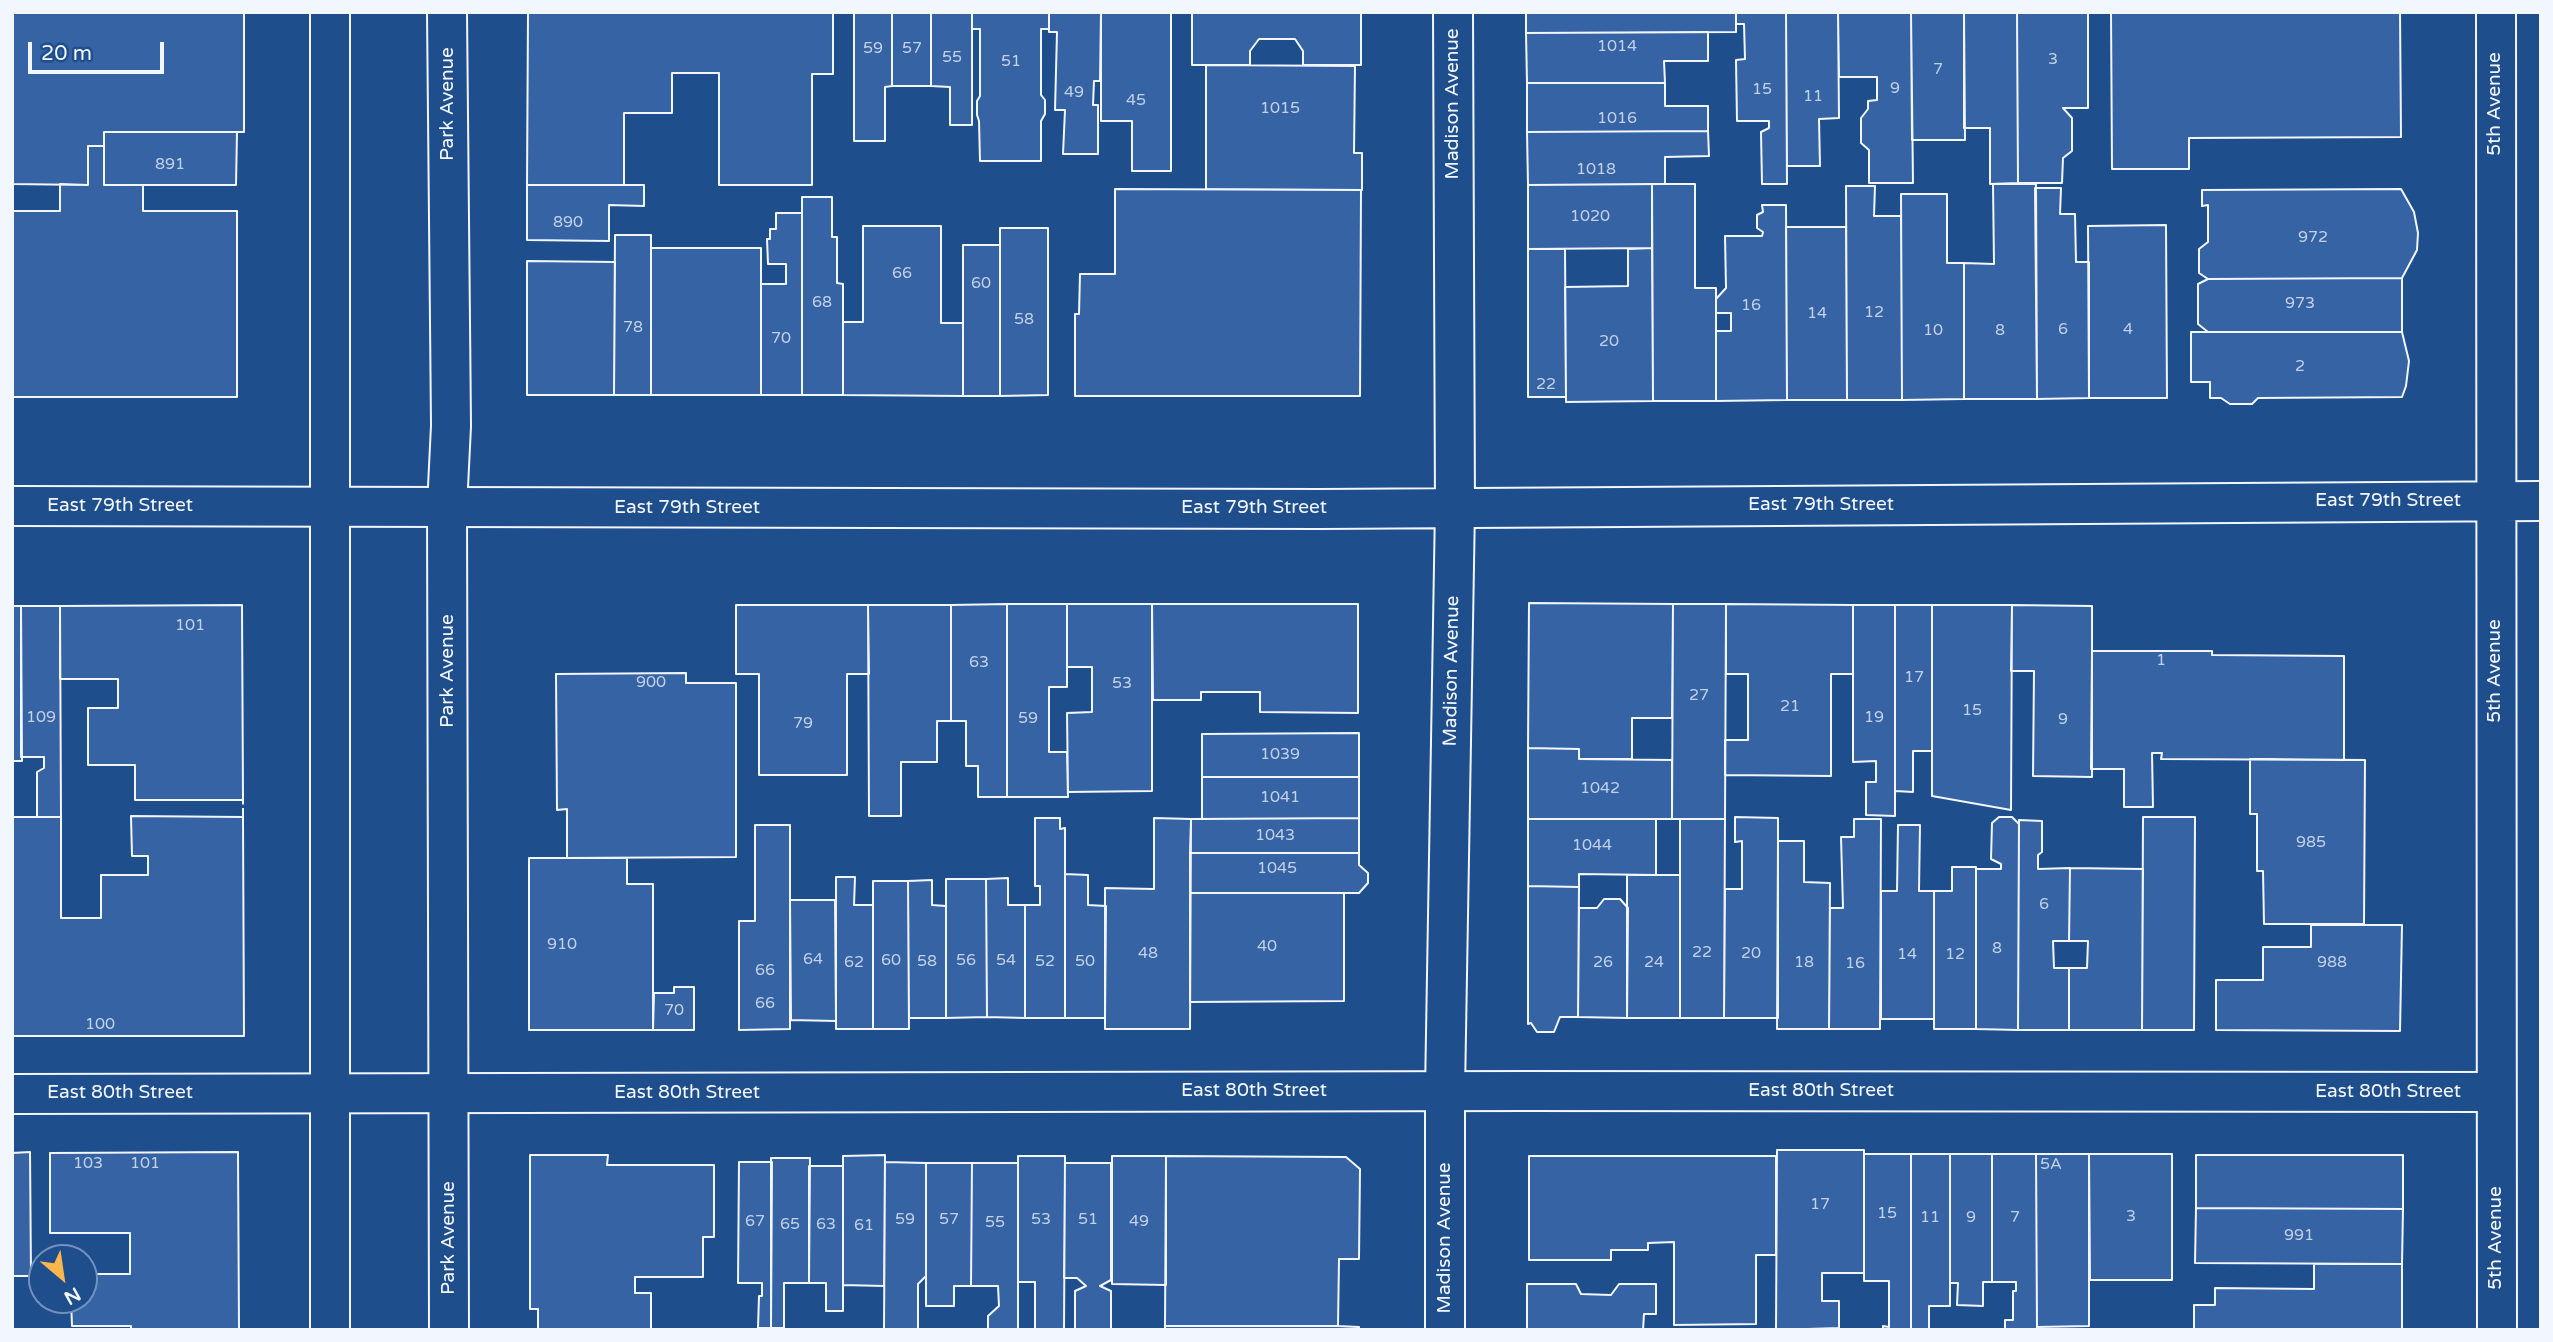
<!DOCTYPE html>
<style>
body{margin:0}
#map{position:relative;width:2553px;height:1342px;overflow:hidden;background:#1f4e8c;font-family:"Varela Round",sans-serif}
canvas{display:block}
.frame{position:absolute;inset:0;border:14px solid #f2f6ff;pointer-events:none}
.north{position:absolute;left:28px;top:1244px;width:70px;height:70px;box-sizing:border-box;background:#1f4e8c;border:2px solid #7391ba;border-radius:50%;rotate:151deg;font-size:19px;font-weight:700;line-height:28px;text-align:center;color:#f2f6ff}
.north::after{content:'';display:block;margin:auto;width:24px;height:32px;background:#ffb74d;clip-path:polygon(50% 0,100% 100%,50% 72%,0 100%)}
.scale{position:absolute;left:28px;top:42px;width:136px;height:32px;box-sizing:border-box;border:4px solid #f2f6ff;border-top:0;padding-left:9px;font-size:21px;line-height:24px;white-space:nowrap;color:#f2f6ff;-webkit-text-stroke:5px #1f4e8c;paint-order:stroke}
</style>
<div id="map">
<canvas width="2553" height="1342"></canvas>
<div class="frame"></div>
<div class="north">N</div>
<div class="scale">20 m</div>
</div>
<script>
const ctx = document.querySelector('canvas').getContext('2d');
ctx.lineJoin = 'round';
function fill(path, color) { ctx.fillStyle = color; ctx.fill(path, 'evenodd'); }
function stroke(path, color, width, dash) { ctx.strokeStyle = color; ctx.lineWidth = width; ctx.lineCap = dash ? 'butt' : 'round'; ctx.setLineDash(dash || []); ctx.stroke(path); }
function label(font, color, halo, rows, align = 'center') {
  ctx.font = font + ' "Varela Round",sans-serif'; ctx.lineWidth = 5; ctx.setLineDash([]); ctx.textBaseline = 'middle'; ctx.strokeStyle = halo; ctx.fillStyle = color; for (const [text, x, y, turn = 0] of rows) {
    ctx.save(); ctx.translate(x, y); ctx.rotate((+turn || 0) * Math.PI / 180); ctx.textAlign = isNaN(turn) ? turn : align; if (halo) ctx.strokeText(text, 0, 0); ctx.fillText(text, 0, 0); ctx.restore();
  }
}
const building = new Path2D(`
 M12 12H244V132H104V146H88V185L12 184Z
 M528 12H833V74H812V185H719V73H672V113H624V185H527Z
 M854 12H892V86L885 87V141H854Z
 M892 12H931V86H892Z
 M931 12H972V125H950V87L931 86Z
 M972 12H1049V29H1041V95L1045 100V114L1041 121V161H980L979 121 977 115V101L980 96V29H972Z
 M1049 12H1101L1100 81H1094L1093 105H1098V154H1063L1065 110H1055L1057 32H1049Z
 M1101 12H1171V171H1132V121H1101Z
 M1192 12H1361V65H1303V51L1295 39H1259L1250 51V65H1192Z
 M1526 12H1736V32L1526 33Z
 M1736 12H1786L1787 184H1762L1761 132 1769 128V121H1737L1736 60 1745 59 1744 24H1736Z
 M1786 12H1838L1839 118 1819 119 1820 166H1787Z
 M1838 12H1911L1913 183H1869V150L1861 143V118L1868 109V101L1877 100V77H1839Z
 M1911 12H1964L1965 140H1912Z
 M1964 12H2017L2018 183 1990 184V128H1964Z
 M2017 12H2088V108H2063L2072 118V151L2063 158 2062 183H2018Z
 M2111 12H2400L2401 137 2189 138V169H2112Z
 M1708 32V61H1664L1665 83H1527L1526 33Z
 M1206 65 1355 66 1354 153H1362V190L1206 189Z
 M1527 83H1665V106H1708V131L1527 132Z
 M1708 131 1709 156 1665 157V184L1528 185 1527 132Z
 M104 132H237L236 185H104Z
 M88 146H104V185H143V211H237V397H12V211H60V184L88 185Z
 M1652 184V248L1528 249V185Z
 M1652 184H1695V288H1716V401H1653Z
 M1993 184H2036L2037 399H1964V263L1994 264Z
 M527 185H644V206L609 205V241L527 240Z
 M1846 186H1875L1874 216H1901L1902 400H1847Z
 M2035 188H2061L2060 214H2075L2076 262H2089V398L2037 399Z
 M1115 189 1361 190 1360 396H1075V314H1079L1080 274H1115Z
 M2401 189 2414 212 2418 233 2417 250 2402 278 2208 279 2199 273V249L2208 242V205L2202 206V190Z
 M1901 194H1947V263H1964V399L1902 400Z
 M802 197H832V237H837V283L843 284V395H802Z
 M1762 205H1786L1787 400 1716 401V331H1731V313H1716V299L1726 288 1725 236H1762L1763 232 1757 228V215L1763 212Z
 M776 213H802V395H761V284H786V264H768L767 239H770V229H776Z
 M2166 225 2167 398H2089L2088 226Z
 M863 226H941V323H963V396L843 395V322H863Z
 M1786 227H1846L1847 400H1787Z
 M1000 228H1048V395L1000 396Z
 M615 235H651V395H614Z
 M963 245H1000V396H963Z
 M651 248H761V395H651Z
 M1652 248 1653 401 1566 402 1565 287 1628 286V249Z
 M1528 249H1565L1566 397H1528Z
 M527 261 615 262 614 395H527Z
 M2402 278V332H2208L2198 324V284L2208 279Z
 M2191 332H2402L2409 361 2406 386 2402 397 2258 398 2252 404H2230L2221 398H2210V382H2191Z
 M1529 603 1673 604 1672 718H1632V759H1579V749L1528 748Z
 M1007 604H1067V687H1049V752H1067L1068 797H1007Z
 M1007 604V797H978V766H966V721H951V605Z
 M1067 604H1152V791L1068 792 1067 713 1092 712V667H1067Z
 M1152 604H1358V713L1260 712V692H1201V700H1153Z
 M1673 604H1726L1725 819H1672Z
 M1726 604 1853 605V674H1831V776L1725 775V740H1748V674H1726Z
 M242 605 243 800H135V765H88V708H118V679H60V606Z
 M736 605H868L869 674H847V775H759V674H736Z
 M868 605H951V721H937V762H901V816H869Z
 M1853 605H1895V816L1866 815V782H1876V761L1853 762Z
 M1895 605H1932V751H1913V792L1895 791Z
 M1932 605H2012L2011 810 1932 796Z
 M2012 605 2092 606V777L2033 776 2034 671H2011Z
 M12 606H21L22 761H12Z
 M21 606H60L61 817H37V772L44 768V757H21Z
 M2092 651H2212V655L2344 656V760L2161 759 2162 753H2152L2153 807H2124V769H2091Z
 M686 673V683H736V857L567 858V809L557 810 556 674Z
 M1359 733V777H1202V734Z
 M1528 748 1579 749V759L1672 760V819H1528Z
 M2250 759 2365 760 2364 924H2264L2263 871H2257V814H2250Z
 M1202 777H1359V818L1202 819Z
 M131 816 243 817 244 1036H12V817H61V918H101V875H148V856H132Z
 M1735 817 1778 818V1018H1724L1725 889H1742V841L1735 842Z
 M1999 817H2012L2019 824 2018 1030 1976 1029V869H2001V864L1991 859 1992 823Z
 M2143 817H2195L2194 1030H2142Z
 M1035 818H1060V829L1065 828V1018H1025V905H1040V886H1035Z
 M1154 818 1191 819 1190 1029H1105V888L1154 889Z
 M1359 818V853H1190L1191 819Z
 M1528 819H1656V875L1579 874V887L1528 886Z
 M1680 819H1725L1724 1018H1680Z
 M1854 819H1881L1880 1029H1829L1830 908H1843L1841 837H1854Z
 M2019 820 2042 821V852L2038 855V869L2070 868 2069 941H2053L2054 968H2069V1030H2018Z
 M755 825H790V1029L739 1030V921H755Z
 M1898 825H1920L1919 891H1934V1019H1881V891H1897Z
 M1778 841H1804V882L1830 883 1829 1029H1777Z
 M1190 853H1359V865L1368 873V883L1359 893H1190Z
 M529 858H627V884H653V1030H529Z
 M1952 867H1976V1029H1934V891H1952Z
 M2070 868 2143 869 2142 1030H2069V968H2087L2088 941H2069Z
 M1065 874 1088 875V905L1106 906 1105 1018H1065Z
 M1627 875H1680V1018H1627Z
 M836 877H855L854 905H873V1029H836Z
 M1008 878V905H1025V1018L987 1017 986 879Z
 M946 879H986L987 1017 946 1018Z
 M932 880V905L946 906V1018H909L908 881Z
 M873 881H908L909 1029H873Z
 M1528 886 1579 887 1578 1017H1560L1554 1032H1537L1531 1023 1528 1024Z
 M1190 893H1344V1001L1190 1002Z
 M1604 899H1620L1628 908 1627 1018 1578 1017 1579 908H1597Z
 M790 900H835L836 1021 791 1020Z
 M2311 925H2402L2400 1031 2216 1030V980H2263V947H2311Z
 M674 987H694V1030H653L654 993H674Z
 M1777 1150H1864V1273H1822V1301H1839V1328L1776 1330Z
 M30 1152 31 1276H12V1153Z
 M238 1152 239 1330H131V1326H72L71 1300H84V1274H130V1233H50V1153Z
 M1864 1154H1911V1330H1883V1326L1889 1327V1281H1864Z
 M1911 1154H1950V1306H1929V1330H1911Z
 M1950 1154H1992V1282H1983V1306L1957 1305 1958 1283H1950Z
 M1992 1154H2036L2037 1330H2005V1320H2013V1291H2016V1282H1992Z
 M2036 1154H2089V1326L2037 1327Z
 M2089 1154H2172V1280H2090Z
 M530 1155H608L607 1165H714V1237H703V1277H635V1293H651V1330H538V1309H530Z
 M885 1155 884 1286 843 1285V1156Z
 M2196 1155H2403V1209L2196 1208Z
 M1018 1156H1065L1064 1330H1035V1282H1018Z
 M1112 1156H1166V1285L1112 1284Z
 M1166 1156 1346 1157 1360 1169 1359 1259H1339L1338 1326H1165Z
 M1529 1156H1776V1255H1756V1324L1674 1325V1242L1648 1243V1250H1611V1260H1529Z
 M771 1158H810L809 1283H784V1328H771Z
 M739 1162H772L771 1328H758L759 1296H762V1283H738Z
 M885 1162 926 1163V1276L918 1284V1330H884Z
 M926 1163H972L971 1286H954V1306H926Z
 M972 1163H1018V1330H988V1316L999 1306 998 1286H971Z
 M1065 1163H1111V1280L1100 1286 1111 1291V1330L1075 1329V1291L1086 1286 1077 1278H1064Z
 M809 1166H843V1311H826V1283H809Z
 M2196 1208 2403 1209 2402 1264 2195 1263Z
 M2314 1264H2402V1330H2194V1305H2215V1288L2314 1289Z
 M1527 1284H1576L1581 1294 1611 1295 1619 1284H1656V1314H1644L1643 1330H1527Z
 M1165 1326H1338L1359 1327V1330H1165Z`);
fill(building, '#3563a3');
stroke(building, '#f2f6ff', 2);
const street = new Path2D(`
 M12 1094 1525 1091 2495 1092`);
const secondary = new Path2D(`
 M2496 12 2497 1330
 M12 506 1320 509 2541 501
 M1445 1330V1091L1455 507 1453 12`);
const primary = new Path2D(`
 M447 12 451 426 447 507 449 1330
 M330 1330V12`);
stroke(street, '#f2f6ff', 42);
stroke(secondary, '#f2f6ff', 42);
stroke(primary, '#f2f6ff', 42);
stroke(street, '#1f4e8c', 38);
stroke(secondary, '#1f4e8c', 38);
stroke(primary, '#1f4e8c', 38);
stroke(new Path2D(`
 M243 817V800`), '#f2f6ff', 2, [9, 3.5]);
label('16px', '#c3d1e8', null, [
 ["1014",1617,47],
 ["59",873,49],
 ["57",912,49],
 ["55",952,58],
 ["3",2053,60],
 ["51",1011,62],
 ["7",1938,70],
 ["9",1895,89],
 ["15",1762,90],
 ["49",1074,93],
 ["11",1813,97],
 ["45",1136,101],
 ["1015",1280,109],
 ["1016",1617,119],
 ["891",170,165],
 ["1018",1596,170],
 ["1020",1590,217],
 ["890",568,223],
 ["972",2313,238],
 ["66",902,274],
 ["60",981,284],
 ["68",822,303],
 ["973",2300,304],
 ["16",1751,306],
 ["12",1874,313],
 ["14",1817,314],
 ["58",1024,320],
 ["78",633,328],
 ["6",2063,330],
 ["4",2128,330],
 ["10",1933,331],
 ["8",2000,331],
 ["70",781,339],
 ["20",1609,342],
 ["2",2300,367],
 ["22",1546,385],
 ["101",190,626],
 ["1",2161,661],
 ["63",979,663],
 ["17",1914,678],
 ["900",651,683],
 ["53",1122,684],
 ["27",1699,696],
 ["21",1790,707],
 ["15",1972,711],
 ["109",41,718],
 ["19",1874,718],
 ["59",1028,719],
 ["9",2063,720],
 ["79",803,724],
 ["1039",1280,755],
 ["1042",1600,789],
 ["1041",1280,798],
 ["1043",1275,836],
 ["985",2311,843],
 ["1044",1592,846],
 ["1045",1277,869],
 ["6",2044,905],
 ["910",562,945],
 ["40",1267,947],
 ["8",1997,949],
 ["22",1702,953],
 ["48",1148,954],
 ["20",1751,954],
 ["14",1907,955],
 ["12",1955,955],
 ["64",813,960],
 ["60",891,961],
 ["56",966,961],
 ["54",1006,961],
 ["58",927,962],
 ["52",1045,962],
 ["50",1085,962],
 ["62",854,963],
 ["26",1603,963],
 ["24",1654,963],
 ["18",1804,963],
 ["988",2332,963],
 ["16",1855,964],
 ["66",765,971],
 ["66",765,1004],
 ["70",674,1011],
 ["100",100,1025],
 ["103",88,1164],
 ["101",145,1164],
 ["5A",2051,1165],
 ["17",1820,1205],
 ["15",1887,1214],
 ["3",2131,1217],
 ["11",1930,1218],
 ["9",1971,1218],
 ["7",2015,1218],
 ["59",905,1220],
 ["57",949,1220],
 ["53",1041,1220],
 ["51",1088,1220],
 ["67",755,1222],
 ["49",1139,1222],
 ["55",995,1223],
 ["65",790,1225],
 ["63",826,1225],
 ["61",864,1226],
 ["991",2299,1236]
]);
label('19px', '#f2f6ff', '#1f4e8c', [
 ["Park Avenue",448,104,-90],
 ["Madison Avenue",1453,104,-90],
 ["5th Avenue",2495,104,-90],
 ["East 79th Street",2388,501],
 ["East 79th Street",1821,505],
 ["East 79th Street",120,506],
 ["East 79th Street",687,508],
 ["East 79th Street",1254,508],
 ["Park Avenue",448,671,-90],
 ["Madison Avenue",1452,671,-89],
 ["5th Avenue",2495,671,-90],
 ["East 80th Street",1254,1091],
 ["East 80th Street",1821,1091],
 ["East 80th Street",2388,1092],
 ["East 80th Street",120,1093],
 ["East 80th Street",687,1093],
 ["Park Avenue",449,1238,-90],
 ["Madison Avenue",1445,1238,-90],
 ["5th Avenue",2496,1238,-90]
]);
</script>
